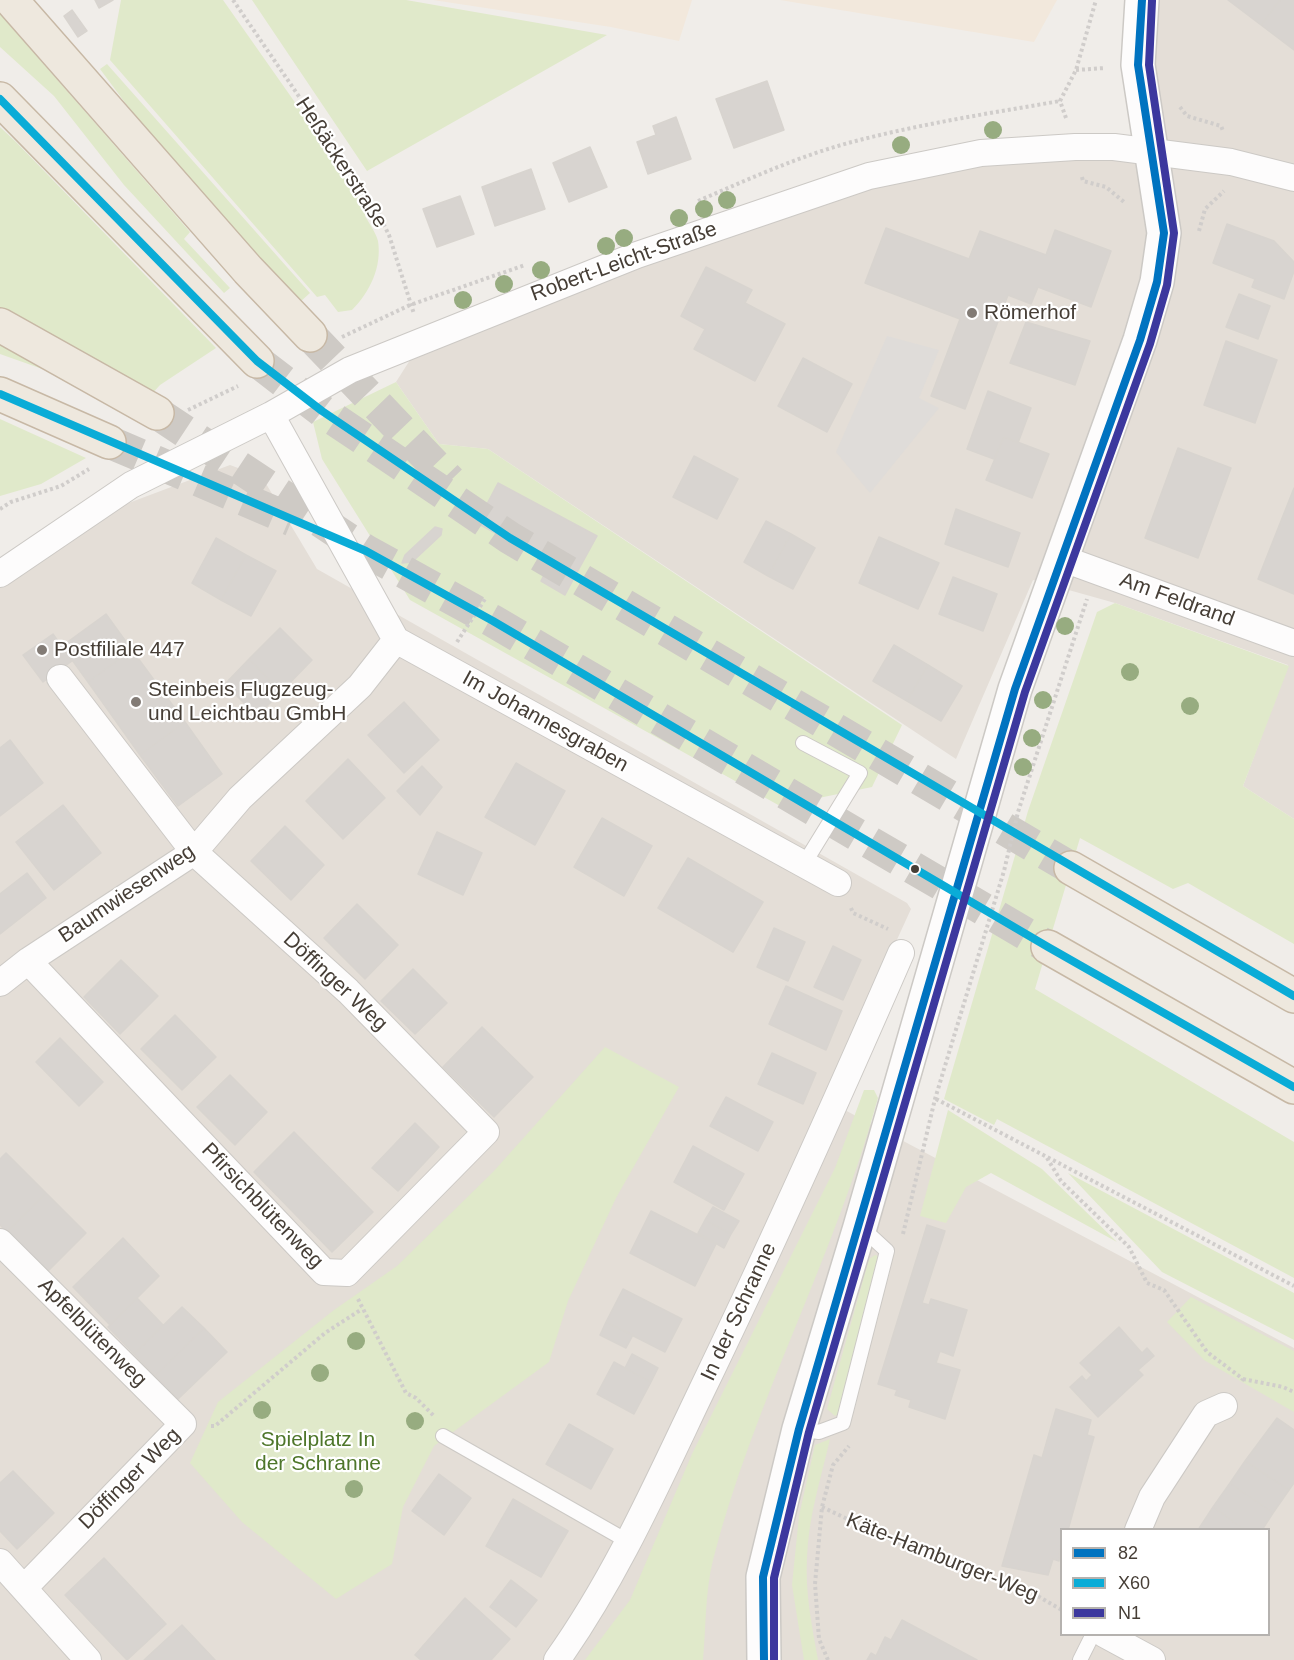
<!DOCTYPE html>
<meta charset="utf-8">
<style>
body{margin:0}
#map{position:relative;width:1294px;height:1660px;overflow:hidden;background:#f0ede9;font-family:Arial,sans-serif}
canvas{display:block}
.legend{position:absolute;left:1060px;top:1528px;width:210px;height:108px;box-sizing:border-box;background:#fff;border:2px solid #b5b2af;margin:0;padding:8px 10px;list-style:none;font-size:18px;color:#463e36}
.legend li{display:flex;align-items:center;gap:12px;height:30px}
.legend b{width:30px;border:2px solid #b5b2af}
</style>
<div id="map">
<canvas width="1294" height="1660"></canvas>
<ul class="legend">
<li><b style="height:8px;background:#0073c0"></b>82</li>
<li><b style="height:8px;background:#0aacd7"></b>X60</li>
<li><b style="height:8px;background:#3c389e"></b>N1</li>
</ul>
</div>
<script>
const ctx = document.querySelector('canvas').getContext('2d');
ctx.lineJoin = 'round';
function fill(path, color) { ctx.fillStyle = color; ctx.fill(path, 'evenodd'); }
function stroke(path, color, width, dash) { ctx.strokeStyle = color; ctx.lineWidth = width; ctx.lineCap = dash ? 'butt' : 'round'; ctx.setLineDash(dash || []); ctx.stroke(path); }
function label(font, color, halo, rows, align = 'center') {
  ctx.font = font + ' Arial,sans-serif'; ctx.lineWidth = 4.5; ctx.setLineDash([]); ctx.textBaseline = 'middle'; ctx.strokeStyle = halo; ctx.fillStyle = color; for (const [text, x, y, turn = 0] of rows) {
    ctx.save(); ctx.translate(x, y); ctx.rotate((+turn || 0) * Math.PI / 180); ctx.textAlign = isNaN(turn) ? turn : align; if (halo) ctx.strokeText(text, 0, 0); ctx.fillText(text, 0, 0); ctx.restore();
  }
}
fill(new Path2D(`
 M1142 0H1294V819L1243 786 1288 665 1115 603 1033 580 956 759 488 449 439 444 396 382 424 338 637 255 981 153H1152Z
 M230 465 262 477 317 569 907 903 911 909 824 1099 1294 1348V1660H0V582L126 504ZM1062 1530H1268V1634H1062Z`), '#e4ded7');
fill(new Path2D(`
 M433 0H692L679 41 611 27Z
 M780 0H1057L1034 42Z`), '#f2e8dc');
fill(new Path2D(`
 M121 0H223L372 212 365 216C369 223 376 233 378 241 382 267 370 292 352 310L338 312 325 295 317 297 110 60Z
 M252 0H406L607 35 367 171Z
 M0 14 190 232 184 239 230 288 224 293 124 185 54 96 0 47Z
 M107 64 310 293 300 302C228 229 160 152 100 69Z
 M0 127 16 142 216 348 160 385 150 396 0 311Z
 M0 339 48 371 0 354Z
 M396 382 439 444 488 449 902 725 872 787 780 806 410 600 322 459 313 422Z
 M0 419 86 458 41 484 0 496Z
 M1115 603 1289 666 1243 786 1294 819V944L1188 883 1173 889 1080 838 1035 989 1294 1142V1278L997 1119 994 1125 944 1099 1028 811 1097 612Z
 M605 1047 679 1087 616 1198 568 1301 549 1362 434 1446 403 1507 392 1564 336 1599 242 1522 190 1463 218 1402 334 1310 397 1266 493 1172Z
 M864 1090H874L878 1098C835 1256 754 1401 713 1560 705 1592 706 1628 703 1660H585L630 1600 692 1454 835 1168Z
 M948 1110 1042 1169 1117 1242 991 1173 966 1187 946 1223 920 1216Z
 M1068 1173 1294 1293V1340L1162 1272Z
 M875 1255 880 1257 840 1412 835 1416 827 1409 869 1259Z
 M1191 1297 1294 1351V1412L1204 1360 1167 1322Z
 M830 1439C821 1478 808 1518 807 1558 805 1593 812 1626 818 1660H804L792 1585 799 1516 815 1445Z`), '#e0e9ca');
fill(new Path2D(`
 M887 336 939 350 919 398 939 408 870 493 836 452Z`), '#dfdcd9');
const building = new Path2D(`
 M95 0H113L99 8Z
 M1228 0H1280L1261 25Z
 M1280 0H1294V50L1261 25Z
 M72 10 87 31 78 37 64 16Z
 M767 81 784 130 734 148 716 99Z
 M676 117 691 159 648 174 637 142 656 135 653 126Z
 M590 147 607 187 569 202 553 163Z
 M531 169 545 209 495 226 482 187Z
 M460 196 474 234 437 247 423 209Z
 M1227 224 1274 241 1294 262V271L1284 299 1252 287 1255 279 1213 263Z
 M886 228 969 259 980 231 1046 255 1055 230 1111 251 1091 307 1038 287 1031 304 1008 295 965 409 931 396 960 319 865 283Z
 M706 267 752 290 745 303 785 324 755 381 694 349 705 329 681 316Z
 M1239 294 1270 306 1258 339 1226 327Z
 M1026 322 1090 341 1075 385 1010 363Z
 M1226 341 1277 360 1255 423 1204 405Z
 M803 358 852 384 827 432 778 406Z
 M988 391 1031 408 1018 443 1004 437 994 459 967 449Z
 M1004 437 1049 454 1032 498 986 480Z
 M1178 448 1231 468 1198 558 1145 538Z
 M694 456 738 479 717 519 673 497Z
 M498 483 597 536 575 576 477 523Z
 M1294 488V594L1258 579Z
 M956 509 1020 533 1008 567 945 544Z
 M766 521 791 534 768 576 744 562Z
 M435 527 442 529 441 535 412 562 402 563 405 555Z
 M791 534 815 548 793 589 768 576Z
 M879 537 939 563 918 609 859 583Z
 M216 538 246 555 221 600 192 583Z
 M246 555 276 571 251 616 221 600Z
 M549 565 574 578 565 595 541 581Z
 M953 577 997 594 983 631 939 614Z
 M106 614 132 650 88 682 62 646Z
 M280 628 312 660 281 692 249 659Z
 M53 634 72 661 43 682 23 655Z
 M894 645 928 665 907 701 873 681Z
 M132 650 185 722 140 755 88 682Z
 M249 659 281 692 257 716 225 684Z
 M928 665 962 686 941 721 907 701Z
 M404 702 439 740 404 773 368 735Z
 M185 722 222 774 178 806 140 755Z
 M10 740 43 783 0 816V748Z
 M348 759 385 798 343 839 306 801Z
 M516 763 565 791 535 845 485 817Z
 M422 766 442 787 420 815 397 791Z
 M63 805 101 853 54 890 16 842Z
 M602 818 652 846 624 896 574 867Z
 M285 826 324 865 291 900 251 861Z
 M437 832 482 853 463 895 418 874Z
 M688 858 763 902 733 952 658 908Z
 M27 873 46 898 0 934V894Z
 M357 904 398 945 365 979 324 938Z
 M774 928 805 942 788 981 757 967Z
 M833 946 861 960 843 1000 814 987Z
 M121 960 158 996 120 1034 84 997Z
 M413 969 447 1003 415 1034 381 1001Z
 M786 986 842 1011 826 1050 769 1024Z
 M175 1015 216 1057 182 1090 141 1049Z
 M482 1027 533 1077 494 1117 443 1067Z
 M60 1038 103 1082 79 1106 36 1062Z
 M772 1053 816 1073 803 1104 758 1084Z
 M230 1075 267 1112 235 1145 197 1107Z
 M726 1097 773 1122 758 1151 710 1126Z
 M415 1123 439 1147 398 1191 372 1168Z
 M294 1132 373 1212 332 1252 254 1172Z
 M693 1146 744 1174 724 1210 674 1182Z
 M6 1153 46 1193 7 1232 0 1225V1159Z
 M46 1193 86 1233 47 1272 7 1232Z
 M713 1207 739 1221 731 1234 705 1220Z
 M651 1211 716 1244 695 1286 630 1253Z
 M705 1220 731 1234 724 1248 698 1233Z
 M927 1225 945 1231 922 1303 929 1305 931 1299 967 1310 953 1356 940 1351 936 1363 960 1370 945 1419 909 1407 911 1400 895 1395 897 1390 878 1384Z
 M123 1238 159 1276 110 1325 73 1287Z
 M623 1289 682 1319 665 1352 606 1322Z
 M137 1298 163 1325 134 1354 108 1327Z
 M182 1307 204 1328 155 1376 134 1354Z
 M606 1322 633 1335 626 1348 600 1335Z
 M1119 1327 1142 1353 1147 1348 1154 1356 1138 1370 1143 1375 1098 1417 1070 1387 1082 1376 1086 1381 1092 1375 1080 1363Z
 M204 1328 227 1352 178 1399 155 1376Z
 M632 1354 658 1368 651 1382 625 1368Z
 M614 1362 651 1382 634 1414 597 1394Z
 M1056 1409 1091 1420 1087 1435 1094 1437 1068 1530H1062L1059 1561 1053 1559 1048 1575 1002 1566 1034 1455 1042 1458Z
 M1277 1418 1294 1430V1483L1289 1490 1245 1461Z
 M569 1424 613 1449 591 1489 546 1464Z
 M1245 1461 1289 1490 1273 1513 1230 1483Z
 M13 1471 54 1513 17 1549 0 1531V1483Z
 M439 1474 471 1498 444 1535 412 1511Z
 M1230 1483 1273 1513 1262 1530H1245L1213 1507Z
 M513 1499 568 1531 541 1577 486 1546Z
 M1213 1507 1245 1530H1198Z
 M104 1558 166 1624 127 1660 65 1595Z
 M511 1580 537 1600 516 1627 490 1607Z
 M465 1598 510 1639 491 1660H421L415 1655Z
 M902 1620 977 1660H867L871 1653 876 1656 885 1637 891 1640Z
 M182 1625 215 1660H144Z`);
fill(building, '#d8d4d0');
stroke(building, '#d8d4cf', 1.5);
stroke(new Path2D(`
 M310 335 450 481
 M257 361 322 411 510 538 1071 868
 M157 413 366 551 493 621 1048 947
 M109 442 292 520`), '#cecac5', 33, [33, 16]);
const service = new Path2D(`
 M803 743 860 773 804 864
 M799 1429 819 1432 843 1423 887 1251 861 1227
 M443 1436 629 1542
 M1080 1660 1093 1634`);
const minor = new Path2D(`
 M271 415 396 640 838 883
 M1061 558 1294 643
 M0 574 131 485 271 415 350 370 637 255 869 176 981 153 1075 147H1114L1231 162 1294 178
 M28 961 324 1272 347 1273 486 1132 348 991 194 852 60 678
 M0 983 28 961 194 852 240 798 360 686 396 640
 M0 1242 183 1424 24 1588
 M1138 1530 1152 1497 1206 1414 1224 1406
 M0 1562 88 1660
 M1104 1634 1152 1660
 M557 1660C616 1577 657 1484 701 1392 771 1247 837 1100 901 953`);
const tertiary = new Path2D(`
 M764 1660 763 1577 799 1429 860 1227 1015 689 1140 340 1157 282 1164 233 1138 65 1142 0`);
const trunk = new Path2D(`
 M11 0 248 270 310 335
 M0 99 257 361
 M0 325 157 413
 M0 394 109 442
 M1071 868 1294 996
 M1048 947 1294 1087`);
stroke(service, '#ccc9c5', 16);
stroke(minor, '#ccc9c5', 28);
stroke(tertiary, '#ccc9c5', 36);
stroke(trunk, '#c7b8a5', 36);
stroke(new Path2D(`
 M233 0 376 209 389 235 414 314
 M1076 70 1105 68
 M1180 107 1187 116 1221 126 1223 131
 M1066 118 1060 101 1076 70 1096 0
 M1082 177 1083 181 1106 187 1124 202
 M698 201C749 179 799 156 852 142 920 124 991 113 1060 101
 M1199 231 1205 209 1224 191
 M342 337 410 305 525 265
 M188 410 238 386
 M0 509 11 502 61 486 89 469
 M457 642 485 599
 M851 908 853 913 888 929
 M936 1099 1294 1286
 M1047 1158 1061 1181 1129 1247 1147 1283 1164 1290 1207 1352 1243 1379 1241 1382
 M903 1234 935 1099 1004 871 1018 812 1087 599
 M358 1299 406 1393 416 1398 434 1416
 M1243 1379 1283 1387 1294 1392
 M211 1426H215L325 1333 362 1309
 M822 1507 924 1555 1036 1595 1062 1610
 M828 1660 819 1639 815 1584 822 1507 833 1465 849 1446`), '#d0cdcb', 4, [3, 3]);
stroke(service, '#fdfcfc', 14);
stroke(minor, '#fdfcfc', 26);
stroke(tertiary, '#fdfcfc', 33);
stroke(trunk, '#eee8de', 33);
stroke(new Path2D(`
 M764 1660 763 1577 799 1429 1015 689 1140 340 1157 282 1164 233 1138 65 1142 0`), '#0073c0', 8);
stroke(new Path2D(`
 M0 99 257 361 322 411 510 538 1294 996
 M0 394 366 551 493 621 1048 947 1294 1087`), '#0aacd7', 8);
stroke(new Path2D(`
 M774 1660V1578L809 1432 1025 692 1150 344 1167 285 1174 233 1149 65 1152 1`), '#3c389e', 8);
ctx.fillStyle = '#97ac80';
for (const [x, y] of [
 [993,130],
 [901,145],
 [727,200],
 [704,209],
 [679,218],
 [624,238],
 [606,246],
 [541,270],
 [504,284],
 [463,300],
 [1065,626],
 [1130,672],
 [1043,700],
 [1190,706],
 [1032,738],
 [1023,767],
 [356,1341],
 [320,1373],
 [262,1410],
 [415,1421],
 [354,1489]
]) { ctx.beginPath(); ctx.arc(x, y, 9, 0, 2 * Math.PI); ctx.fill(); }
for (const [x, y, r, color] of [
 [972,313,6,"#827b75"],
 [42,650,6,"#827b75"],
 [136,702,6,"#827b75"],
 [915,869,5,"#463e36"]
]) { const dot = new Path2D(); dot.arc(x, y, r, 0, 2 * Math.PI); ctx.fillStyle = color; ctx.fill(dot); stroke(dot, '#fff', 2); }
label('21px', '#463e36', '#fff', [
 ["Heßäckerstraße",341,163,57],
 ["Robert-Leicht-Straße",624,262,-20],
 ["Am Feldrand",1177,600,20],
 ["Im Johannesgraben",545,722,29],
 ["Baumwiesenweg",127,894,-34],
 ["Döffinger Weg",335,982,43],
 ["Pfirsichblütenweg",262,1206,46],
 ["In der Schranne",739,1312,-65],
 ["Apfelblütenweg",92,1333,45],
 ["Döffinger Weg",130,1479,-45],
 ["Käte-Hamburger-Weg",942,1558,22]
]);
label('21px', '#463e36', '#fff', [
 ["Römerhof",984,313],
 ["Postfiliale 447",54,650],
 ["Steinbeis Flugzeug-",148,690],
 ["und Leichtbau GmbH",148,714]
], 'left');
label('21px', '#4e762a', '#fff', [
 ["Spielplatz In",318,1440],
 ["der Schranne",318,1464]
]);
</script>
